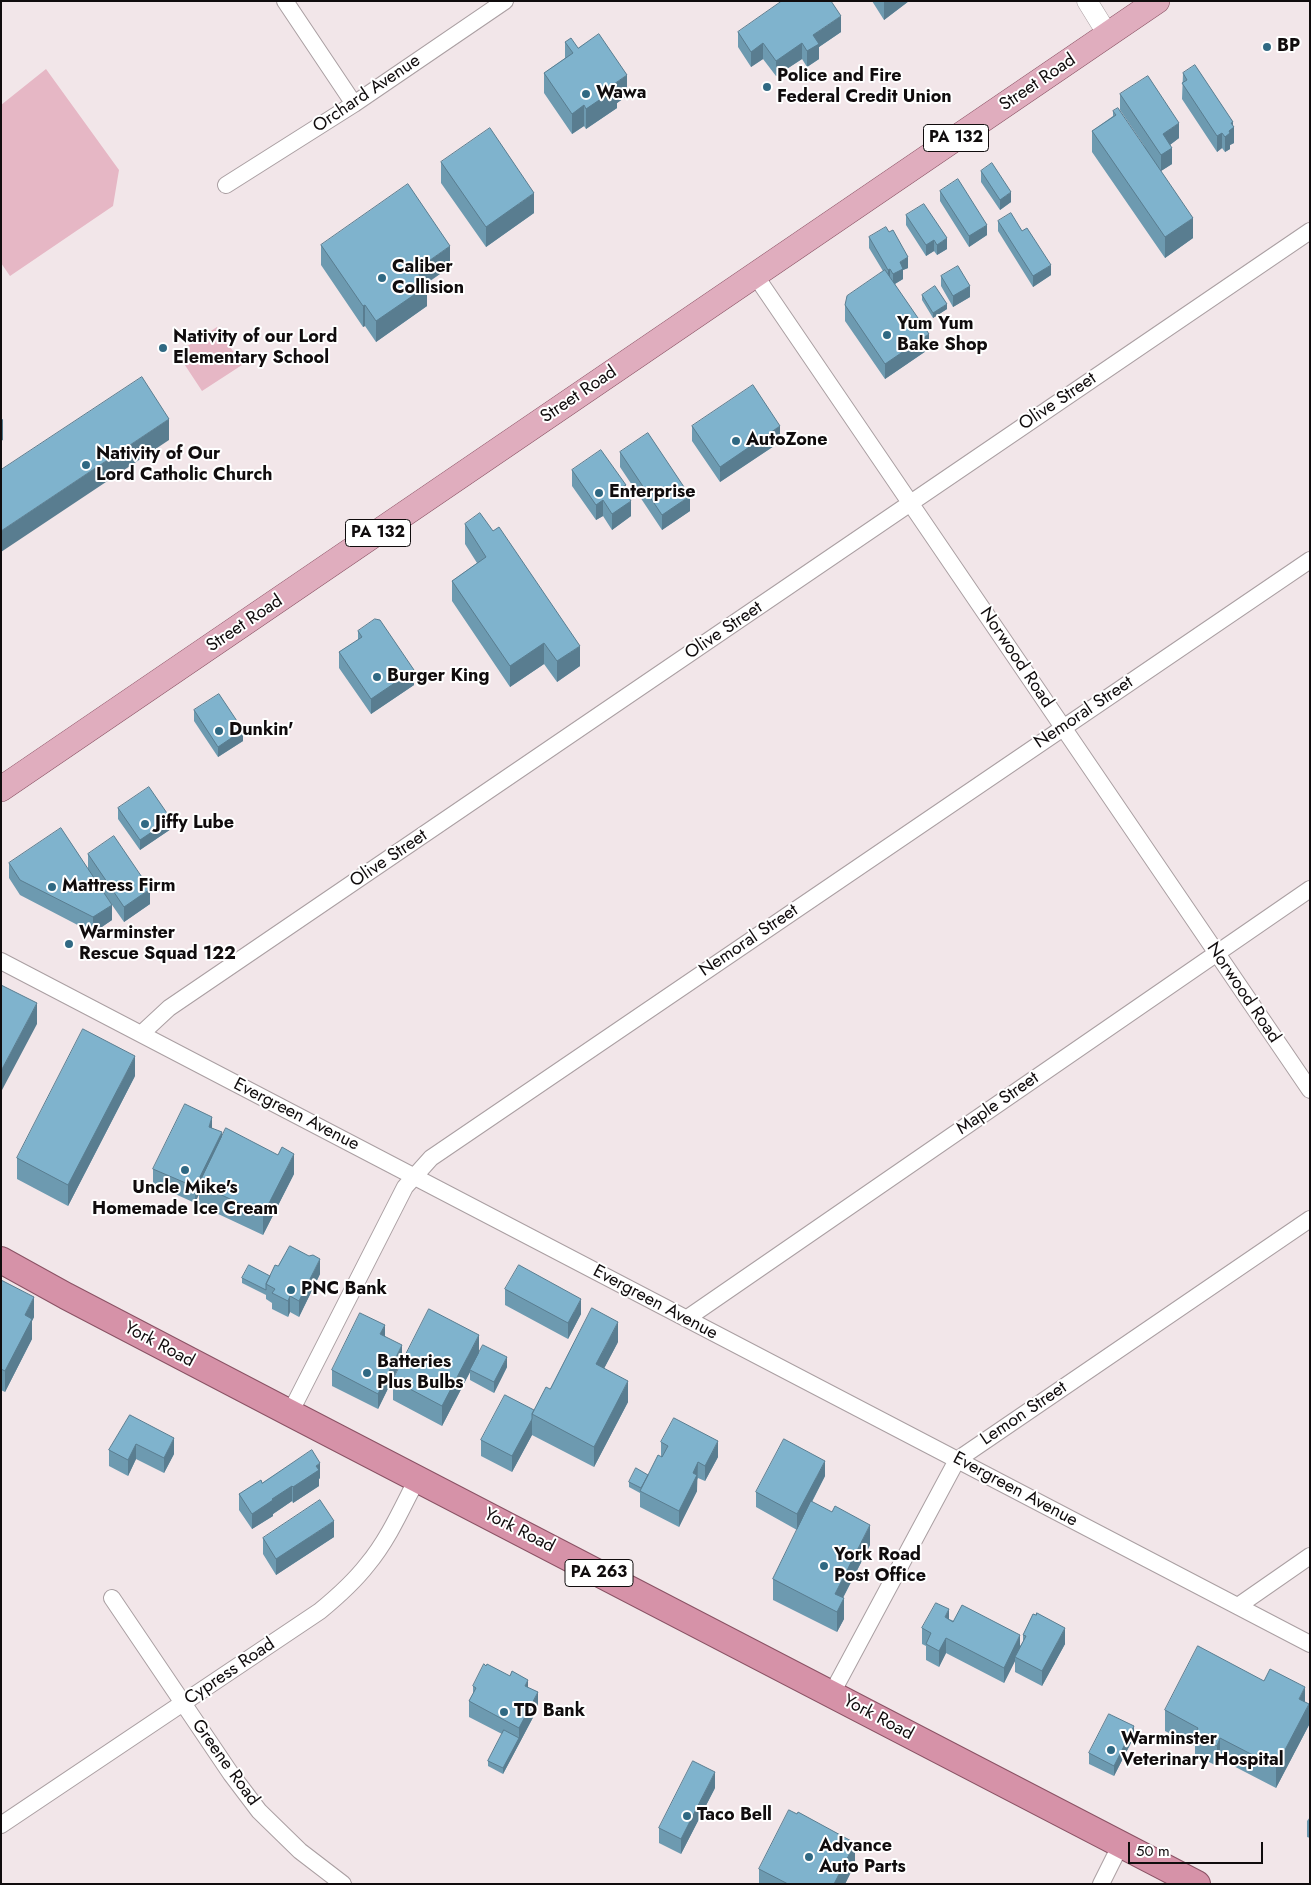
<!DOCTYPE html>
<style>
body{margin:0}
#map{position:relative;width:1311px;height:1885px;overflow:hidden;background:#f2e6e9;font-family:Jost,sans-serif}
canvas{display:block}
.frame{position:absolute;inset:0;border:2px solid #100c0d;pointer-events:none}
.scale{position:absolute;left:1128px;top:1842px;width:135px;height:22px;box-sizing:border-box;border:2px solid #100c0d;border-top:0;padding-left:6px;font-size:15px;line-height:18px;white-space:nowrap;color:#100c0d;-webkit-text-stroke:4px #fff;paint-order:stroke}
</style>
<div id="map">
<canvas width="1311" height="1885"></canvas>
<div class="frame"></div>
<div class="scale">50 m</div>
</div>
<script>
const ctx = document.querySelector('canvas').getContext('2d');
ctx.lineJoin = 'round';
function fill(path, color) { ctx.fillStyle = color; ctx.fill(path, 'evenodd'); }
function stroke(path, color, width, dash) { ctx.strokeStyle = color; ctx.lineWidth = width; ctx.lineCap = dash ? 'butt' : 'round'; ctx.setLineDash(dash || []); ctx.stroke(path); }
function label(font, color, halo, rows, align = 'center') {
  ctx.font = font + ' Jost,sans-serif'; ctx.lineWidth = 4; ctx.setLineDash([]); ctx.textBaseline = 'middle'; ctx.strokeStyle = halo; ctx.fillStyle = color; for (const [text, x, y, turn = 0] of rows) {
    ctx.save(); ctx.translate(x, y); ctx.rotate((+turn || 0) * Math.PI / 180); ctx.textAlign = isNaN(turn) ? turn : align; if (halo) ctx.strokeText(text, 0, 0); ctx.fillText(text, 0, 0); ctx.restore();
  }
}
fill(new Path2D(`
 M46 69 119 170 113 206 10 276 1 263V105Z
 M217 327 242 365 202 391 177 353Z`), '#e6b7c5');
const minor = new Path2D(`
 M285 1 354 104
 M226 185 354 104 505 1
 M755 275 1310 1090
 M1 961 1310 1644
 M141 1034 169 1008 1310 231
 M686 1319 1310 889
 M290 1413 405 1187 431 1158 1310 560
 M112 1598 231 1774 259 1811 300 1851 343 1884
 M1238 1606 1310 1556
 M832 1693 957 1460 1310 1219
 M1 1825 320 1611C337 1597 353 1583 367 1565 388 1540 402 1508 417 1479
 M1101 1884 1121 1844`);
const tertiary = new Path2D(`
 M1087 1 1108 35`);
const primary = new Path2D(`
 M1 789 1157 1`);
const trunk = new Path2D(`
 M1 1260 66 1296 290 1413 1197 1884`);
stroke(minor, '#aa9fa2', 18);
stroke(tertiary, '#aa9fa2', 21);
stroke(primary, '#8a5264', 26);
stroke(trunk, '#8a5264', 28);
stroke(minor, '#fff', 16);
stroke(tertiary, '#fff', 20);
stroke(primary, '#e0adbe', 25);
stroke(trunk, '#d692a8', 26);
fill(new Path2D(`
 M872 1H909L884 20Z
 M738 32H841L819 47V59L807 67 802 59 776 76 763 59 751 67 738 47Z
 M565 42 578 48 627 96 617 103V108L586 129 584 126 572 134 544 93V73L565 58Z
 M1183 73 1233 126 1234 143 1230 145V149L1225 152 1222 148 1217 152 1182 99Z
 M1120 94 1179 138 1170 145 1172 164 1161 171 1193 238 1165 258 1092 152V131L1113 116V111L1145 147 1120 110Z
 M441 162 534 213 486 247 441 183Z
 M981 171 1011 202 1000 210 981 182Z
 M940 191 987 235 969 247 940 201Z
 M906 215 947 249 937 255 934 251 926 256 906 225Z
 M998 221 1051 275 1033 287 998 231Z
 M869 237 908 268 903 270V279L895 284 929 349 885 379 845 321V305L883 271 869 248Z
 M321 245 450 267 426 284 427 306 376 342 365 326 363 327 321 265Z
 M941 276 970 297 953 307 941 286Z
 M922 295 947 309 933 318 922 300Z
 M692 426 780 442 720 482 692 441Z
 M620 452 690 511 662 530 620 467Z
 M572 470 626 492 631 516 612 530 603 516 596 520 572 486Z
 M465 524 580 666 557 682 544 664 510 687 452 601V581L477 563 465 544Z
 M358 631 414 685 371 714 339 668V652L358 640Z
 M194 710 243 741 218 757 194 721Z
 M118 808 171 829 140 850 118 819Z
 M88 854 150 904 124 922 105 895 112 920 93 933 20 895 9 878V863L88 869Z
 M135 1076 68 1206 17 1179V1158Z
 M212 1128 222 1137 294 1174 263 1235 199 1205V1194L195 1203 153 1184V1169Z
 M278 1266 320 1274 299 1317 290 1312 288 1317 272 1309V1303L266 1299V1295L242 1283V1278L270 1276Z
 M1 1280 34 1317 32 1321V1339L5 1392 1 1390Z
 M505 1289 581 1314 568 1339 505 1305Z
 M385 1336 402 1360 378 1409 332 1386V1370Z
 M618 1342 604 1368 628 1402 594 1467 532 1435 512 1472 481 1456V1440L534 1410 550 1389Z
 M479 1354 507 1367 494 1393 470 1380V1372L442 1426 393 1400V1380Z
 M130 1415 174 1454 164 1473 136 1459 128 1476 109 1466V1450Z
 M661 1442 718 1457 705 1481 698 1478 697 1480V1491L679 1527 640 1507V1493L629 1487V1482L648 1475 661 1457Z
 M825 1476 812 1502 870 1545 843 1598 844 1619 837 1632 773 1600V1579L804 1517 797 1530 756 1507V1492Z
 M320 1478 319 1479V1486L293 1503 292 1501 273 1514V1516L252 1529 239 1510V1494L262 1483Z
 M334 1537 276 1575 263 1554V1538Z
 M949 1619 1020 1646 1023 1642V1635L1065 1644 1042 1686 1015 1672V1661L1004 1683 946 1653 939 1667 926 1660V1646L922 1644V1628Z
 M473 1686 528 1687 538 1708 503 1774 488 1766V1761L502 1734 469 1717V1701L473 1694Z
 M1305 1703 1309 1725 1276 1788 1220 1759 1217 1766 1195 1755V1746L1165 1731V1710Z
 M1134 1737 1114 1776 1089 1764V1753Z
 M715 1788 681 1854 659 1843V1828Z
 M1310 1817V1838L1307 1837V1821Z
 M855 1864 845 1884H759V1869Z`), '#6d9ab0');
fill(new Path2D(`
 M884 1H909L884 20Z
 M841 16V32L819 47V59L807 67V51L813 35Z
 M763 43V59L751 67V52Z
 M802 43V59L776 76V61Z
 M627 75V96L617 103V108L586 129V109L614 84Z
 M584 105V126L572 134V114Z
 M1233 122V128L1234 127V143L1230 145V149L1225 152V137L1229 131 1231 123Z
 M1179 123V138L1163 150V134Z
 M1222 133V148L1217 152V136Z
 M1172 148V164L1161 171V155Z
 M1011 192V202L1000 210V200Z
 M534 193V213L486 247V227Z
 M1193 218V238L1165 258V237Z
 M987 225V235L969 247V236Z
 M947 238V249L937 255V245Z
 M934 240V251L926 256V245Z
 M450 246V267L416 290V270Z
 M908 257V268L903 270V279L893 285V274L900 262Z
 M1051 265V275L1033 287V276Z
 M890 269V279L888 280V270Z
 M427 286V306L376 342V321Z
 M970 286V297L953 307V296Z
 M947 304V309L933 318V313Z
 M365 305V326L363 327V306Z
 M929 334V349L885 379V364Z
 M3 419V440L1 441V420Z
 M169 419V440L1 552V531Z
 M780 426V442L720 482V467Z
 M626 485V501L622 487Z
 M690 496V511L662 530V515Z
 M603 500V516L596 520V505Z
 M631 501V516L612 530V514Z
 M544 643V664L510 687V666Z
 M580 646V666L557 682V661Z
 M414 670V685L371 714V699Z
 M243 730V741L218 757V747Z
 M171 819V829L140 850V840Z
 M150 889V904L124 922V907Z
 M112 905V920L93 933V917Z
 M37 1003V1024L1 1092V1071Z
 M135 1056V1076L68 1206V1185Z
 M212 1117V1133L209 1127Z
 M222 1132V1148L199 1184V1194L195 1203V1187Z
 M294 1154V1174L263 1235V1215Z
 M320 1259V1274L299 1317V1301Z
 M290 1296V1312L288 1317V1301Z
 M34 1297V1317L32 1321V1339L5 1392V1371L25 1315Z
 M581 1299V1314L568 1339V1323Z
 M618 1322V1342L596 1384V1364Z
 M385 1325V1340L380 1334Z
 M479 1335V1356L470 1370V1372L442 1426V1406Z
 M402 1345V1360L378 1409V1394Z
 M507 1357V1367L494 1393V1382Z
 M628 1381V1402L594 1467V1447Z
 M532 1419V1435L512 1472V1456Z
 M174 1438V1454L164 1473V1458Z
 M718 1441V1457L705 1481V1466Z
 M136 1444V1459L128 1476V1460Z
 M825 1461V1476L797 1530V1514Z
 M698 1462 697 1491 679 1527V1511L693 1473Z
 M320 1463V1478L319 1479V1486L293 1503V1487L316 1466Z
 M292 1486V1501L273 1514V1516L252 1529V1514L272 1499Z
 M334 1521V1537L276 1575V1559Z
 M870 1525V1545L836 1611 835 1594Z
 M844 1598V1619L837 1632V1612Z
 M949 1609V1625L945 1617Z
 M1065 1628V1644L1042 1686V1671Z
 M1020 1635V1650L1015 1657V1661L1004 1683V1668Z
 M946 1638V1653L939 1667V1651Z
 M528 1680V1695L525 1686Z
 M1305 1687V1707L1299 1699Z
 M538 1692V1708L519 1744V1728Z
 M1309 1704V1725L1276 1788V1767Z
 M1134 1726V1737L1114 1776V1766Z
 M519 1738V1744L503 1774V1768Z
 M1220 1738V1759L1217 1766V1746Z
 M715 1772V1788L681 1854V1839Z
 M855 1843V1864L845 1884H834Z`), '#597d90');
const building = new Path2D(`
 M782 1H831L841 16 813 35 819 44 807 51 802 43 776 61 763 43 751 52 738 32Z
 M599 34 627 75 614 84 617 88 586 109 584 105 572 114 544 73 573 53 565 42 571 38 578 48Z
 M1195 65 1233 122 1231 123 1234 127 1229 131 1230 133 1225 137 1222 133 1217 136 1182 83 1187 80 1183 73Z
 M1148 76 1179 123 1163 134 1172 148 1161 155 1120 94Z
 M1118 108 1193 218 1165 237 1092 131 1116 115 1113 111Z
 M490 128 534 193 486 227 441 162Z
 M992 163 1011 192 1000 200 981 171Z
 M958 179 987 225 969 236 940 191Z
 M408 184 450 246 416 270 427 286 376 321 365 305 363 306 321 245Z
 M924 204 947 238 937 245 934 240 926 245 906 215Z
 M1011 213 1022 231 1027 228 1051 265 1033 276 998 221Z
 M886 227 889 232 893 230 908 257 900 262 903 269 893 274 890 269 888 270 869 237Z
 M958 266 970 286 953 296 941 276Z
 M885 270 929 334 885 364 845 305 847 296Z
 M935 286 947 304 933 313 922 295Z
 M142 377 169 419 1 531V470Z
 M753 385 780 426 720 467 692 426Z
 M648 433 690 496 662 515 620 452Z
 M601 450 626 485 622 487 631 501 612 514 603 500 596 505 572 470Z
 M480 513 493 531 499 527 580 646 557 661 544 643 510 666 452 581 486 557 465 524Z
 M375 619 380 620 414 670 371 699 339 652 362 637 358 631Z
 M219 694 243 730 218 747 194 710Z
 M149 787 171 819 140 840 118 808Z
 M61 828 112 905 93 917 20 880 9 863Z
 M114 836 150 889 124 907 88 854Z
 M1 985 37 1003 1 1071Z
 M83 1029 135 1056 68 1185 17 1158Z
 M185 1104 212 1117 209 1127 222 1132 195 1187 153 1169Z
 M226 1128 278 1155 282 1147 294 1154 263 1215 199 1184Z
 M290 1246 309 1256 313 1255 320 1259 299 1301 290 1296 288 1301 272 1293 275 1289 266 1284 275 1265 278 1266Z
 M249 1265 270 1276 266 1284V1290L242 1278Z
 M519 1265 581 1299 568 1323 505 1289Z
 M1 1280 34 1297 25 1315 32 1319 5 1371 1 1369Z
 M592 1308 618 1322 596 1364 628 1381 594 1447 532 1414 546 1387 550 1389Z
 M429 1309 479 1335 442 1406 393 1380Z
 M360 1313 385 1325 380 1334 402 1345 378 1394 332 1370Z
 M483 1345 507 1357 494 1382 470 1370Z
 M505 1395 534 1410 532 1414V1419L512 1456 481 1440Z
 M130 1415 174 1438 164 1458 136 1444 128 1460 109 1450Z
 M674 1418 718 1441 705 1466 698 1462 693 1473 697 1475 679 1511 640 1491 658 1455 662 1457 668 1446 661 1442Z
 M784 1439 825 1461 797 1514 756 1492Z
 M312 1450 320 1463 316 1466 319 1470 293 1487 292 1486 272 1499 273 1500 252 1514 239 1494 261 1480 262 1483Z
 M636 1468 648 1475 641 1488 629 1482Z
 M320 1500 334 1521 276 1559 263 1538Z
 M811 1501 832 1512 835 1506 870 1525 835 1594 844 1598 837 1612 773 1579Z
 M936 1603 949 1609 945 1617 953 1622 962 1605 1020 1635 1004 1668 946 1638 939 1651 926 1644 931 1633 922 1628Z
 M1037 1613 1065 1628 1042 1671 1015 1657 1026 1636 1023 1635 1033 1614 1036 1615Z
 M1198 1646 1264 1681 1270 1669 1305 1687 1299 1699 1309 1704 1276 1767 1220 1738 1217 1746 1195 1734 1198 1728 1165 1710Z
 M484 1664 486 1666 487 1664 510 1676 512 1671 528 1680 525 1686 538 1692 519 1728 469 1701 476 1688 473 1686Z
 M1109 1714 1134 1726 1114 1766 1089 1753Z
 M504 1730 519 1738 503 1768 488 1761Z
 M693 1761 715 1772 681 1839 659 1828Z
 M789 1810 797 1814 798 1812 855 1843 834 1884H788L759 1869Z`);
fill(building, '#7fb3cd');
stroke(building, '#597d90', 1);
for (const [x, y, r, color] of [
 [1267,47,5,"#306983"],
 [767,87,5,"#306983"],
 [586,94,5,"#306983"],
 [382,278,5,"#306983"],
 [887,335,5,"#306983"],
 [163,348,5,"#306983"],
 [736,441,5,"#306983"],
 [86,465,5,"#306983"],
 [599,493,5,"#306983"],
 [377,677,5,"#306983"],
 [219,731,5,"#306983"],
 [145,824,5,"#306983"],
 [52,887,5,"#306983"],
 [69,944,5,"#306983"],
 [185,1170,5,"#306983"],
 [291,1290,5,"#306983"],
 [367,1373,5,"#306983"],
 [824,1566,5,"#306983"],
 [504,1712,5,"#306983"],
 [1111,1750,5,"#306983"],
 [687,1816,5,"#306983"],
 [809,1857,5,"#306983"]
]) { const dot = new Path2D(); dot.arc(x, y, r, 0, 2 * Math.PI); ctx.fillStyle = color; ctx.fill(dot); stroke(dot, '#fff', 2); }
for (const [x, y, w] of [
 [956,138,65],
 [378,533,65],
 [599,1573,68]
]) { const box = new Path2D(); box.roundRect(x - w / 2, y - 13.5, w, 27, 4); ctx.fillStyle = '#fff'; ctx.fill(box); stroke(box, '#100c0d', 1); }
label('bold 16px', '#100c0d', null, [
 ["PA 132",956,138],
 ["PA 132",378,533],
 ["PA 263",599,1573]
]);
label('bold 18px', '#100c0d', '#fff', [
 ["BP",1277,47],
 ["Police and Fire",777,77],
 ["Federal Credit Union",777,98],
 ["Wawa",596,94],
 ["Caliber",392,268],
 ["Collision",392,289],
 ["Yum Yum",897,325],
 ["Bake Shop",897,346],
 ["Nativity of our Lord",173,338],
 ["Elementary School",173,359],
 ["AutoZone",746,441],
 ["Nativity of Our",96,455],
 ["Lord Catholic Church",96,476],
 ["Enterprise",609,493],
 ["Burger King",387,677],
 ["Dunkin'",229,731],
 ["Jiffy Lube",155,824],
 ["Mattress Firm",62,887],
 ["Warminster",79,934],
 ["Rescue Squad 122",79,955],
 ["Uncle Mike's",185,1189,"center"],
 ["Homemade Ice Cream",185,1210,"center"],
 ["PNC Bank",301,1290],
 ["Batteries",377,1363],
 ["Plus Bulbs",377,1384],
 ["York Road",834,1556],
 ["Post Office",834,1577],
 ["TD Bank",514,1712],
 ["Warminster",1121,1740],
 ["Veterinary Hospital",1121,1761],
 ["Taco Bell",697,1816],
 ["Advance",819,1847],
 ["Auto Parts",819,1868]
], 'left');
label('18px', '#100c0d', '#fff', [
 ["Street Road",1038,83,-34],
 ["Orchard Avenue",367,94,-34],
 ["Street Road",579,395,-34],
 ["Olive Street",1058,402,-34],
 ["Street Road",245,624,-34],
 ["Olive Street",724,631,-34],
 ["Norwood Road",1016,658,56],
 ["Nemoral Street",1084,713,-34],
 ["Olive Street",389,859,-34],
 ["Nemoral Street",749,941,-34],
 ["Norwood Road",1243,993,56],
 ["Maple Street",998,1104,-35],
 ["Evergreen Avenue",296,1115,27],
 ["Evergreen Avenue",655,1303,28],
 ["York Road",159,1345,28],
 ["Lemon Street",1024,1414,-34],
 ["Evergreen Avenue",1015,1490,28],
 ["York Road",519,1531,27],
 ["Cypress Road",230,1672,-34],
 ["York Road",878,1718,28],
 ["Greene Road",225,1763,54]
]);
</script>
